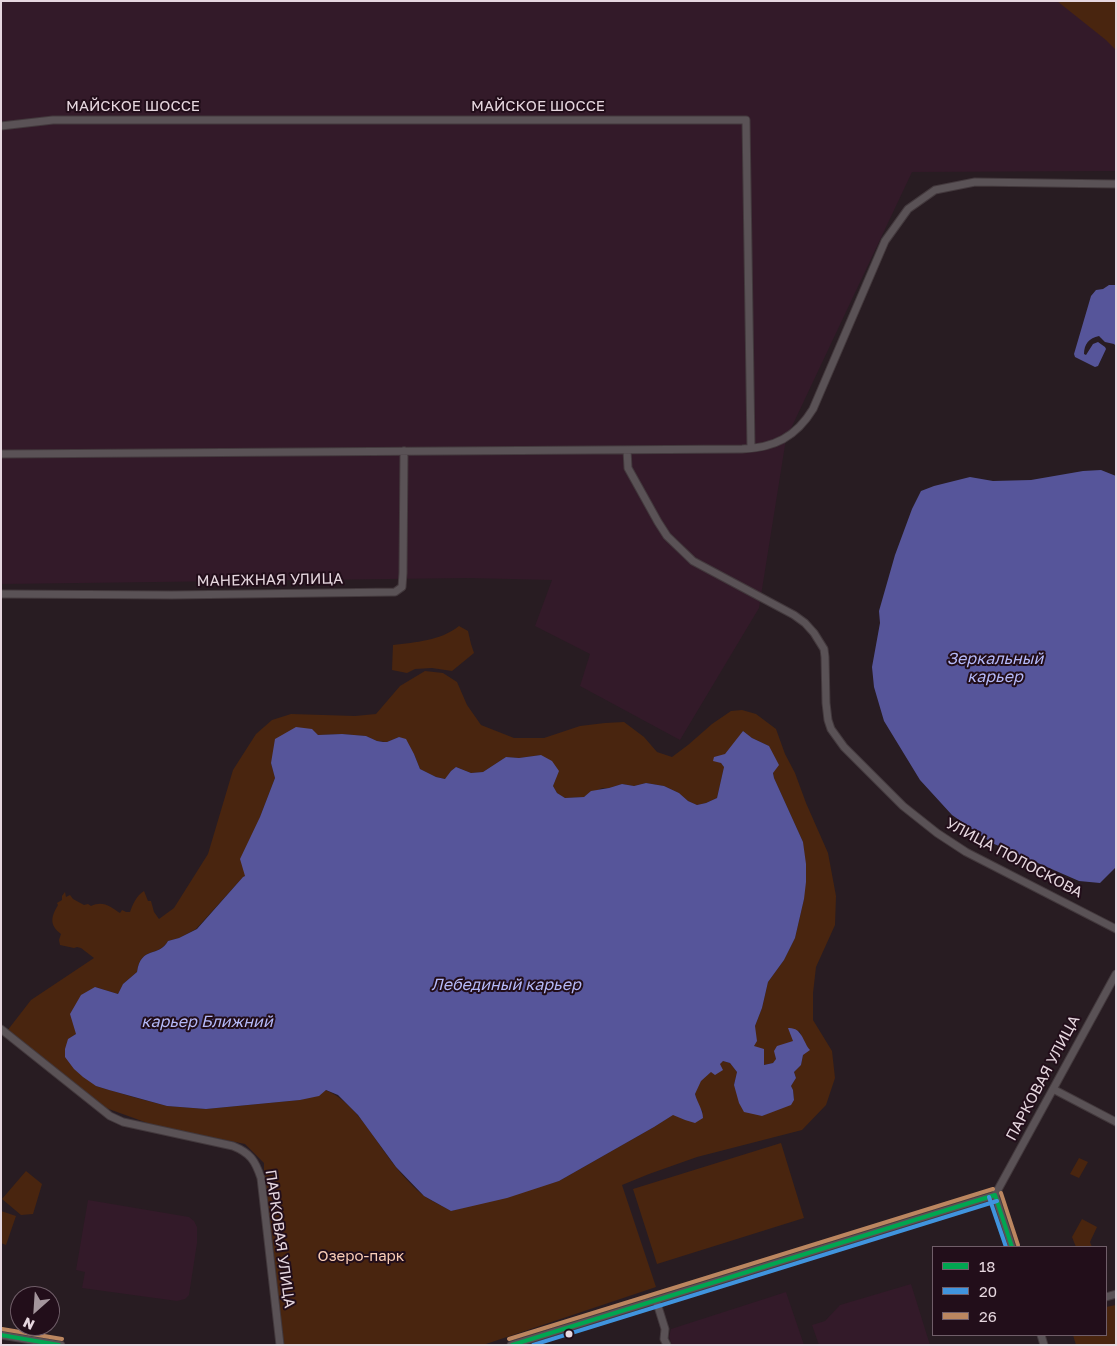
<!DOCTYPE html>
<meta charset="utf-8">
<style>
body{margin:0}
#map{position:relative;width:1117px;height:1346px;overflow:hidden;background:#281c22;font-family:"Golos Text",sans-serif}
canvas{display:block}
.frame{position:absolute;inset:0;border:2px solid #e6d7df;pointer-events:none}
.legend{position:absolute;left:932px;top:1246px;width:175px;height:90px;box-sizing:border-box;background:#220e1a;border:1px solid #705e69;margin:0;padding:6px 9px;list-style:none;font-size:15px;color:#e6d7df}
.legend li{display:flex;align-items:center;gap:10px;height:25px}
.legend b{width:25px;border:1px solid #705e69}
.north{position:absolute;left:10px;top:1286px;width:50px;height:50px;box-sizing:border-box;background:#220e1a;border:1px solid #705e69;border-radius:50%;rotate:206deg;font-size:14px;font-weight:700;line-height:20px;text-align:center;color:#e6d7df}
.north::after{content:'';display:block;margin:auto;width:18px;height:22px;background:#a4969d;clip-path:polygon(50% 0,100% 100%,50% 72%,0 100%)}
</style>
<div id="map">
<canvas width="1117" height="1346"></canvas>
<div class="frame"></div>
<ul class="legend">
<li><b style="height:6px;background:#00a651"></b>18</li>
<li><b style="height:6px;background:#4094de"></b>20</li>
<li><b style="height:6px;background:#bb8660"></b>26</li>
</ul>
<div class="north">N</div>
</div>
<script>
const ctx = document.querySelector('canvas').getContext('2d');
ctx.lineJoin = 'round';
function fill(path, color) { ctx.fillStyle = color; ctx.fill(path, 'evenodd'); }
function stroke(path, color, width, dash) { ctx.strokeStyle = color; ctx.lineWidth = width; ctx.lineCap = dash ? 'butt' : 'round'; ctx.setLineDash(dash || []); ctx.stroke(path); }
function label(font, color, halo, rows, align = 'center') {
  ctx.font = font + ' "Golos Text",sans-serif'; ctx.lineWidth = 4; ctx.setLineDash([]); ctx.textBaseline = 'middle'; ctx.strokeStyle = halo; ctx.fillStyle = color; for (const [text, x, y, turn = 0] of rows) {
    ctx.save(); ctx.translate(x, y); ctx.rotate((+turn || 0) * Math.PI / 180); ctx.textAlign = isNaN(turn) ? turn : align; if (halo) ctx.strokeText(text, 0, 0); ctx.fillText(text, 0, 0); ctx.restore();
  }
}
fill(new Path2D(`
 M1 1H1116V171L912 172 786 439 759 608 680 740 580 686 590 654 535 626 552 580 468 578 1 584Z
 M88 1200 189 1217 194 1221 197 1227V1243L189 1295 185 1299 177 1301 82 1288 85 1272 76 1270Z
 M911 1284 930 1345H819L812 1325 825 1321 840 1305Z
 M786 1292 804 1345H672L669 1337 671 1329Z`), '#331a29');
fill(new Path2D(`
 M1057 1H1116V50L1106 40Z
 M459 626 468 631 471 644 474 653 452 671 432 668 415 669 407 673 392 670 393 645C416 642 440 641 459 626Z
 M425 671 443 673 457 682 467 705 481 725 514 738H544L580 726 605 723 624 722 644 737 657 752 672 757 688 745 712 724 731 711 742 710 756 714 776 729 785 754 795 773 806 803 828 853 836 896 835 925 816 967 813 993V1020L832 1051 835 1078 826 1105 802 1130 697 1157 649 1174 622 1185 656 1287 483 1345H282L264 1179V1163L245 1144 153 1125 106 1108 7 1031 31 1000 94 958 81 948 77 947 74 948 60 945 59 940 61 934C49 925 51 917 58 905L57 903 62 900V896L65 892 66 897 70 895 73 899 84 905 88 904 91 906C103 900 111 907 120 913L122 910 126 912H130C133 904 136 896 144 891L148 901H151L154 912 159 919 174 908 208 854 233 770 256 734 272 720 291 714 355 716 376 714 400 686ZM743 731 752 738 769 746 774 778 803 842 804 899 795 938 784 960 768 982 762 1008 755 1026 754 1046 764 1065 773 1063 776 1060 775 1054 793 1042 799 1030 805 1045 801 1065 794 1072 796 1078 791 1086 793 1090 794 1100 762 1116 734 1085 737 1072 730 1063 723 1061 700 1081 695 1094 699 1107 703 1112 685 1120 674 1114 654 1127 559 1181 451 1211C443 1206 433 1202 424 1196 416 1190 401 1174 395 1166 376 1142 354 1100 325 1090L300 1100 206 1109 167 1106 133 1097 96 1086 68 1039 76 1034 95 987 118 994 123 984 137 972C141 945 158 958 168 941L179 938 196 929 243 877 246 876 260 817 275 778 271 763 318 735 342 734 366 736 377 741 387 742 399 737 414 754 420 769 436 777 446 779 451 771 456 767 471 773 483 772 506 757 519 758 541 755 556 778 553 786 557 793 565 798 584 797 602 788H609L622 784 634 786 646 783 664 786 679 793 688 801 697 805 706 803 717 798 724 767 721 763Z
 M781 1143 804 1218 657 1264 633 1189Z
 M1079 1158 1088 1162 1079 1178 1070 1174Z
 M26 1171 42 1184 33 1214 21 1215 2 1199Z
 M1 1211 16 1216 6 1245 1 1243Z
 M1082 1219 1097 1227 1090 1242 1092 1247H1076L1072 1237Z
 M1116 1305V1345H1076L1073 1335H1106V1307Z`), '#49250f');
fill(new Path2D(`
 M1109 285H1116V346L1114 344 1105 342 1099 336C1089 338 1084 344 1084 354L1086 355 1093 344 1098 342 1105 347 1106 349 1098 366 1095 367 1075 357 1074 354 1091 296 1096 290 1103 289Z
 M1101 470 1116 476V867L1100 883 1079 881 992 843 952 815 920 780 884 721 874 687 872 667 880 623 879 611 895 555 912 509 921 491 934 486 970 477 993 481 1031 480 1083 471Z
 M296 727 312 729 318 735 342 734 366 736 377 741 383 742H387L399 737 406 739 414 754 420 769 436 777 445 779 451 771 456 767 471 773 483 772 506 757 519 758 541 755 552 761 559 771 553 786 557 793 565 798 584 797 591 791 609 788 622 784 634 786 646 783 664 786 679 793 688 801 697 805 706 803 717 798 724 767 721 763 713 761 714 757 725 754 743 731 752 738 769 746 779 765 773 773 774 778 803 842 806 864V882L804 899 795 938 784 960 768 982 762 1008 755 1026 757 1041 754 1046 764 1049V1065L773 1063 776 1059 774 1051 777 1046 793 1041 788 1028C802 1027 803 1042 810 1050L803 1055 801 1065 794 1072 796 1078 791 1086 793 1090 794 1100 791 1105 762 1116 744 1112 739 1103 734 1085 737 1072 730 1063 723 1061 720 1064 723 1070 715 1075 711 1072 701 1081 695 1094C697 1102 703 1110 703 1118L695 1123 685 1120 673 1115 654 1127 559 1181 507 1198 451 1211 424 1196 396 1167 358 1115 338 1095 326 1090 319 1096 300 1100 206 1109 167 1106 109 1090 96 1086 83 1077 74 1069 65 1057V1049L68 1039 76 1034 70 1014 81 995 95 987 118 994 123 984 137 972C141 945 159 958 168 941L179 938 197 929 243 877 245 876 240 859 260 817 275 778 271 763 275 739Z`), '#56559a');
const minor = new Path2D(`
 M1 126 53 120H746L751 448
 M627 450 628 468 658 522 667 536 693 561 794 615 805 623 814 633 824 649 825 657 826 703 828 720 831 729 844 747 903 806 937 833 966 852 1116 929
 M1 454 742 449C774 448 796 437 813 409L885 241 908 209 935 190 975 182 1116 184
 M1 594 172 595 395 592 402 587 403 573 404 451
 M1 1029 110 1116 123 1122 233 1146C250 1153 255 1160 261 1178L280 1345
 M1053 1089 1116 1122
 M995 1195 1012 1247
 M1106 1297 1116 1294
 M656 1300 665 1329 664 1339 667 1345
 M1 1335 61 1345
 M1041 1335 1044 1345
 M511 1345 995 1195 1116 974`);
stroke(minor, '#43393d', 9);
stroke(minor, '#5a5256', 7);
stroke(new Path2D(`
 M995 1195 1012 1247
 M1 1335 59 1345
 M512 1345 995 1195`), '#00a651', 4);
stroke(new Path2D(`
 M989 1197 1006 1247
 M533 1345 997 1201`), '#4094de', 4);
stroke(new Path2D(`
 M1001 1193 1018 1245
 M2 1329 62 1339
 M509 1339 993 1189`), '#bb8660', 4);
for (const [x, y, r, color] of [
 [569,1334,4.5,"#e6d7df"]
]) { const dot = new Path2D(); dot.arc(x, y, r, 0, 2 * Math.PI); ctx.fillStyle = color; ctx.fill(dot); stroke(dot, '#220e1a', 2); }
label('15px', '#e6d7df', '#220e1a', [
 ["МАЙСКОЕ ШОССЕ",133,106],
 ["МАЙСКОЕ ШОССЕ",538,106],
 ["МАНЕЖНАЯ УЛИЦА",270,580,-1],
 ["УЛИЦА ПОЛОСКОВА",1014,858,28],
 ["ПАРКОВАЯ УЛИЦА",1043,1078,-62],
 ["ПАРКОВАЯ УЛИЦА",280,1239,82]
]);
label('15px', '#faceb7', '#220e1a', [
 ["Озеро-парк",361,1256]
]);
label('italic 16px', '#b5b9f8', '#220e1a', [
 ["Зеркальный",995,659],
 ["карьер",995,677],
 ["Лебединый карьер",506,985],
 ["карьер Ближний",207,1022]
]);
</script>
